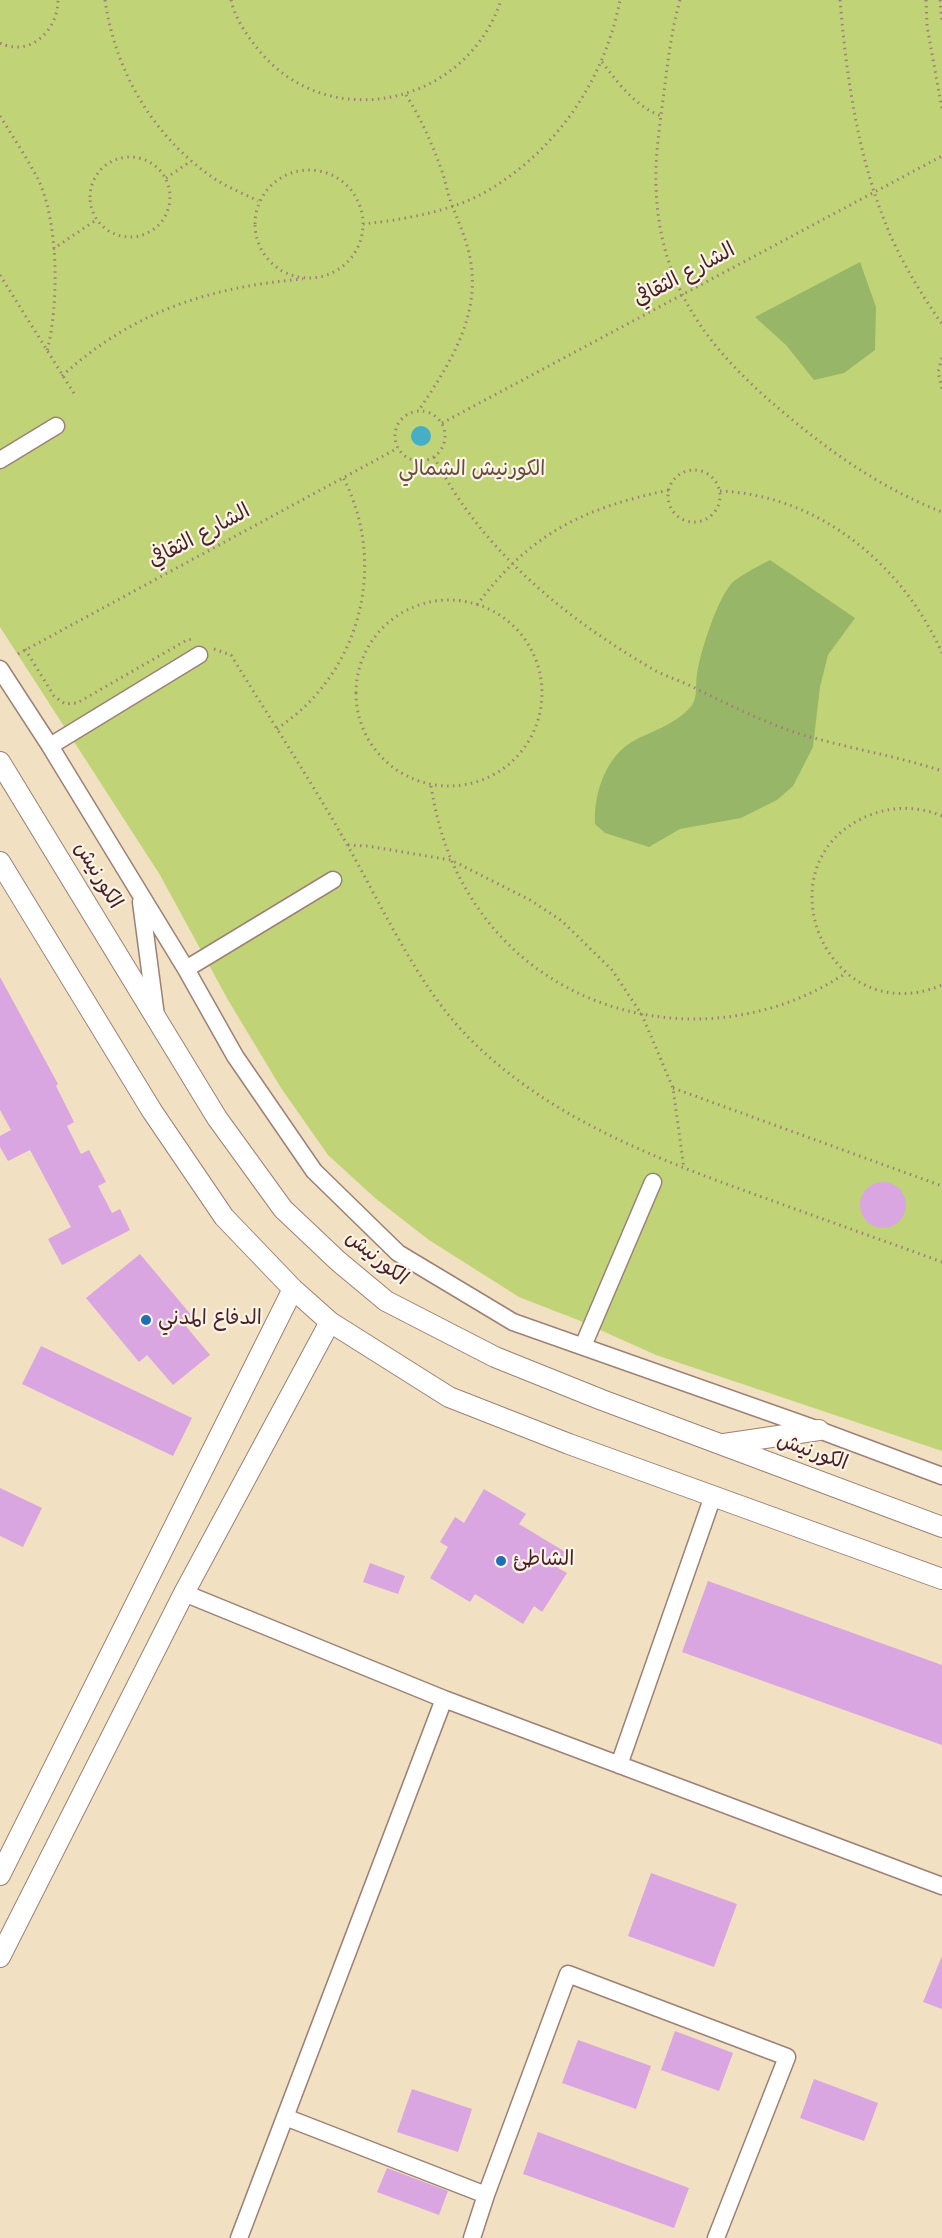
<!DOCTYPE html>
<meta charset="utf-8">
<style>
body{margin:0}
canvas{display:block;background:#f1e0c1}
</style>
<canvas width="942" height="2238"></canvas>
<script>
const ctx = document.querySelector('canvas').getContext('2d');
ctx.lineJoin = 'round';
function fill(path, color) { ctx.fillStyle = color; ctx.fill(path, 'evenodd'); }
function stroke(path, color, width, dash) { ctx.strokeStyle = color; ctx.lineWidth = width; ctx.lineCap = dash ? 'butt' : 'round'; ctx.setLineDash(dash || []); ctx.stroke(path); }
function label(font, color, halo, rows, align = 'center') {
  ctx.font = font + ' Mynerve,"Playpen Sans Arabic",sans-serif'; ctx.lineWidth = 4.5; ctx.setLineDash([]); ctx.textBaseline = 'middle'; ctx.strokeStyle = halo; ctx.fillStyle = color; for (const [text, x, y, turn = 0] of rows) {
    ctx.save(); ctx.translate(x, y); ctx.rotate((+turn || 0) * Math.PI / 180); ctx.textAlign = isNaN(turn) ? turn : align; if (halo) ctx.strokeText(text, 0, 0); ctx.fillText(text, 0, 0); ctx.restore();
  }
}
fill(new Path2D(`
 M0 0H942V1451L656 1355 578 1320 519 1297 429 1240 375 1198 328 1155 281 1088 228 1000 160 875 0 627Z`), '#c0d477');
fill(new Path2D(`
 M860 262 876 307 875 350 844 373 814 380 786 345 755 317Z
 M770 560 855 618 828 655 820 687 813 747 793 786 777 800 741 818 680 829 649 847 605 833 595 824C593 793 607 753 637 739 656 730 679 722 692 705 698 696 695 685 697 674 700 653 718 595 734 581 745 573 758 566 770 560Z`), '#98b668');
fill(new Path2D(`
 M411 436a10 10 0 1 1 20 0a10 10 0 1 1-20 0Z`), '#46aec5');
fill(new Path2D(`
 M0 977 58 1084 56 1086 74 1122 67 1126 81 1154 89 1150 106 1182 98 1186 112 1213 120 1209 130 1230 62 1265 48 1239 71 1227 30 1150 8 1161 0 1147V1136L11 1130 0 1110Z
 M860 1205a23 23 0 1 1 46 0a23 23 0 1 1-46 0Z
 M140 1254 192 1316 184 1324 210 1355 173 1385 147 1355 139 1362 86 1298Z
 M41 1346 192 1418 173 1456 22 1384Z
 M0 1488 42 1508 23 1547 0 1536Z
 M484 1489 526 1514 519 1524 567 1553 558 1568 567 1573 542 1612 534 1606 523 1624 475 1594 470 1602 430 1578 448 1547 440 1542 455 1517 464 1523Z
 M370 1563 405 1576 398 1594 363 1582Z
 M708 1581 942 1665V1745L682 1652Z
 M651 1873 737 1904 714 1967 628 1936Z
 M942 1956V2009L923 2002Z
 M675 2031 733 2053 719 2091 661 2070Z
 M578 2040 651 2066 636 2109 562 2083Z
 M814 2079 878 2103 864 2141 800 2118Z
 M412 2089 472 2109 458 2152 397 2132Z
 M538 2132 689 2188 674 2228 523 2174Z
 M387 2168 448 2191 439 2215 377 2192Z`), '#d9a6e1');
const minor = new Path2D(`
 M0 460 56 426
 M0 669 50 746 186 969 235 1056 314 1171 398 1253 513 1322 819 1430 942 1476
 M50 746 199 655
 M141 902 156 1016
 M186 969 333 880
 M583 1346 653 1182
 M184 1593 444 1699 239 2238
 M444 1699 942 1886
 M619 1765 713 1496
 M285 2117 486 2195
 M472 2238 486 2195 568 1974 787 2057 716 2238`);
const major = new Path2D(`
 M0 762 217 1118 283 1209 338 1261 386 1301 495 1357 602 1400 942 1527
 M0 862 152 1111 224 1217 293 1289 330 1322 449 1397 569 1444 942 1579
 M724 1444 819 1430
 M0 1875 293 1289
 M0 1957 184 1593 330 1322`);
stroke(minor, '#9e8076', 19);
stroke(major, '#9e8076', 22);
stroke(new Path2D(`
 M105 0C115 71 153 136 212 177 226 187 243 193 258 201
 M231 0C235 18 246 34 257 48 327 137 467 105 501 0
 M680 0C670 35 667 71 662 107 659 132 655 159 656 184 658 292 716 358 795 422 840 459 888 491 942 512
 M840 0C847 82 859 166 893 241 907 271 924 298 942 324
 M926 0 927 26 942 109
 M940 0 942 23
 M0 43C31 58 58 29 58 0
 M602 62C619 84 634 105 661 116
 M406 95C422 120 433 146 443 174 446 184 448 195 452 205 458 221 465 236 469 253 483 313 451 362 419 410
 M0 116C13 137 27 158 38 179 59 222 59 306 47 351
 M90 197a40 40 0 1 1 80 0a40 40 0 1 1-80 0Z
 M255 224a54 54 0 1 1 108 0a54 54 0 1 1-108 0Z
 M166 178 191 161
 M363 224C401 220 448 212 482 194 555 153 604 82 620 0
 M53 249 96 220
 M0 275 75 395
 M942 358 938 372 942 389
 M62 376C132 312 209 287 303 279
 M395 436a25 25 0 1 1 50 0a25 25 0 1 1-50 0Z
 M442 423 942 156
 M434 457C482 551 566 619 656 671 668 677 681 681 693 687 727 704 761 721 797 733 845 748 894 755 942 771
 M668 496a26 26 0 1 1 52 0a26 26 0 1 1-52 0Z
 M720 491C819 495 903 565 942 653
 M356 693a93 93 0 1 1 186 0a93 93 0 1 1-186 0Z
 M477 605C530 533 584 508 669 490
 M25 649 54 696 65 704 77 703 187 640 193 639
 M214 649 231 655C270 719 312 782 349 848 384 910 419 988 470 1039 550 1119 657 1159 762 1197 822 1219 882 1240 942 1262
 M18 654 398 448
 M277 729C290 719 304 709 315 696 369 635 380 549 343 477
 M431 786C437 823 447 857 466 889 543 1024 720 1057 846 973
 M942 816C919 806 893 806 870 815 756 860 826 1034 942 985
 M348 845 367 846 451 860 530 900 562 921 612 970 642 1015 673 1088 684 1169
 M673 1088 942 1186`), '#9e8076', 3, [1.5, 4.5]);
stroke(minor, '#fff', 16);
stroke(major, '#fff', 20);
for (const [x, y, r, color] of [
 [146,1320,6,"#1f6fb2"],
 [501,1561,6,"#1f6fb2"]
]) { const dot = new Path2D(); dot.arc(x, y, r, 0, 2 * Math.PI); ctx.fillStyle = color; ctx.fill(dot); stroke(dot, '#fcf5e5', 2); }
label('21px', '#4a1f2b', '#fcf5e5', [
 ["الشارع الثقافي",685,276,-28],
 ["الشارع الثقافي",200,537,-28],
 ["الكورنيش",97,876,59],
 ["الكورنيش",376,1259,39],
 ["الكورنيش",812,1453,20]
]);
label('21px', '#684c3e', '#fcf5e5', [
 ["الكورنيش الشمالي",472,471]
]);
label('21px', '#4a1f2b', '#fcf5e5', [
 ["الدفاع المدني",158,1320],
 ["الشاطئ",513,1561]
], 'left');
</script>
